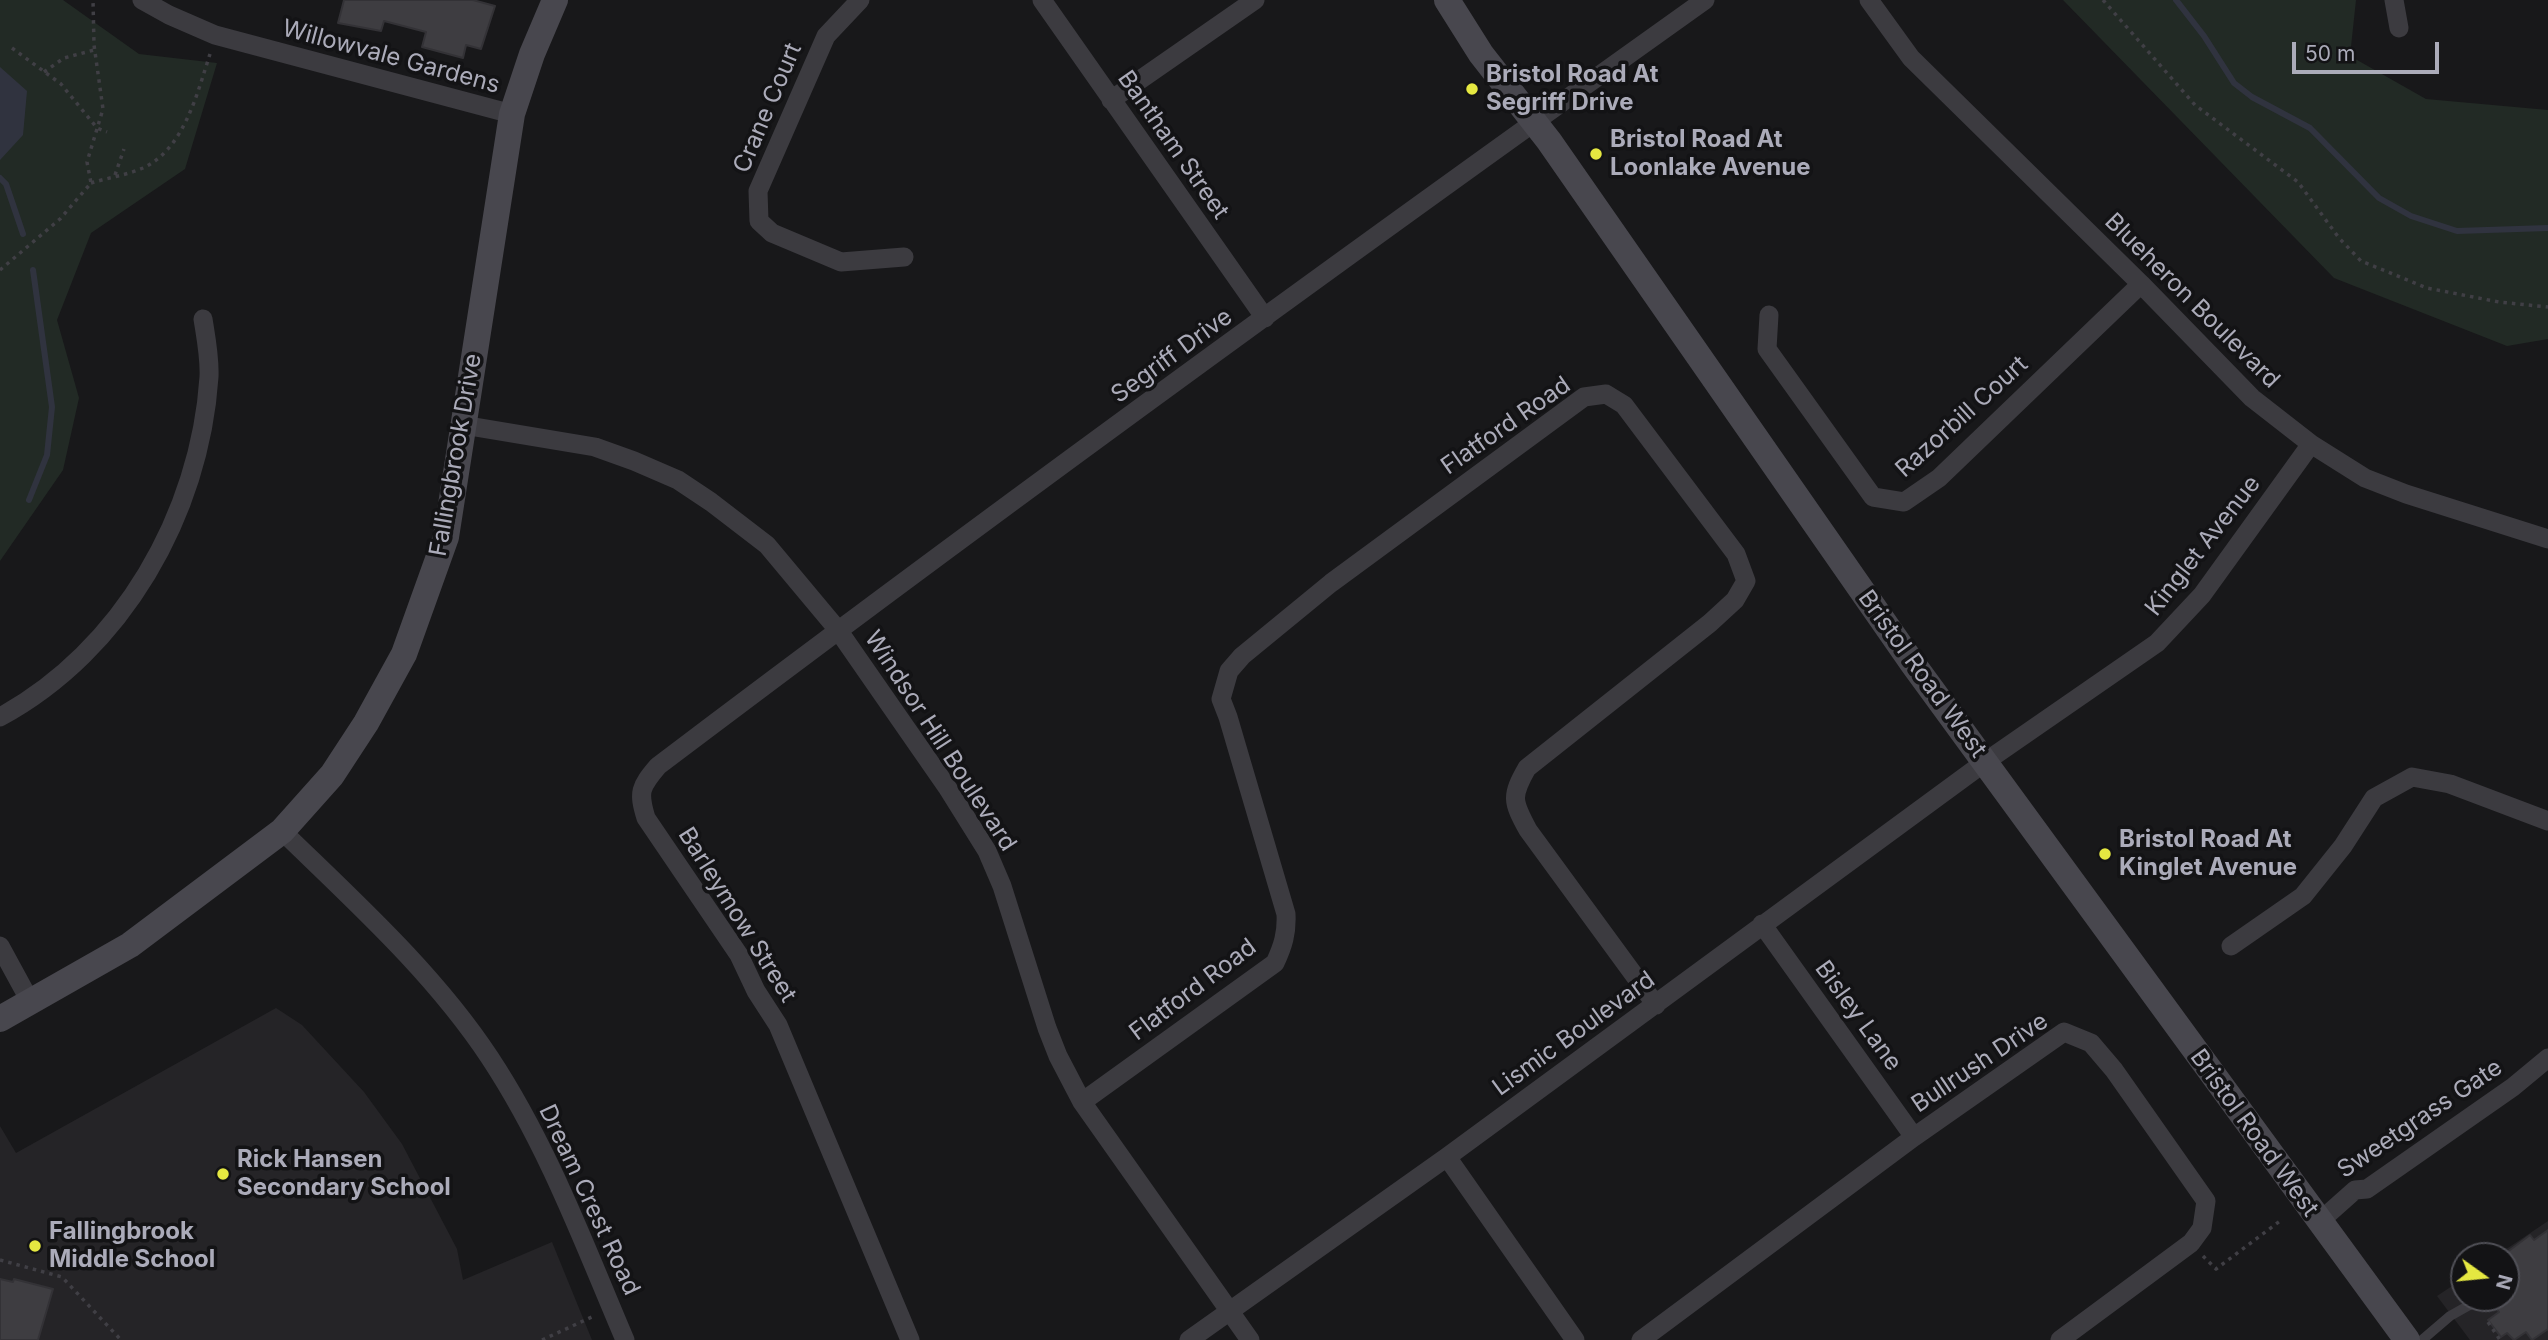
<!DOCTYPE html>
<style>
body{margin:0}
#map{position:relative;width:2548px;height:1340px;overflow:hidden;background:#18181a;font-family:Inter,sans-serif}
canvas{display:block}
.north{position:absolute;left:2450px;top:1242px;width:70px;height:70px;box-sizing:border-box;background:#131315;border:2px solid #505057;border-radius:50%;rotate:105deg;font-size:19px;font-weight:700;line-height:28px;text-align:center;color:#ababb9}
.north::after{content:'';display:block;margin:auto;width:24px;height:32px;background:#e5e841;clip-path:polygon(50% 0,100% 100%,50% 72%,0 100%)}
.scale{position:absolute;left:2292px;top:42px;width:147px;height:32px;box-sizing:border-box;border:4px solid #ababb9;border-top:0;padding-left:9px;font-size:21px;line-height:24px;white-space:nowrap;color:#ababb9;-webkit-text-stroke:5px #131315;paint-order:stroke}
</style>
<div id="map">
<canvas width="2548" height="1340"></canvas>
<div class="north">N</div>
<div class="scale">50 m</div>
</div>
<script>
const ctx = document.querySelector('canvas').getContext('2d');
ctx.lineJoin = 'round';
function fill(path, color) { ctx.fillStyle = color; ctx.fill(path, 'evenodd'); }
function stroke(path, color, width, dash) { ctx.strokeStyle = color; ctx.lineWidth = width; ctx.lineCap = dash ? 'butt' : 'round'; ctx.setLineDash(dash || []); ctx.stroke(path); }
function label(font, color, halo, rows, align = 'center') {
  ctx.font = font + ' Inter,sans-serif'; ctx.lineWidth = 7; ctx.setLineDash([]); ctx.textBaseline = 'middle'; ctx.strokeStyle = halo; ctx.fillStyle = color; for (const [text, x, y, turn = 0] of rows) {
    ctx.save(); ctx.translate(x, y); ctx.rotate((+turn || 0) * Math.PI / 180); ctx.textAlign = isNaN(turn) ? turn : align; if (halo) ctx.strokeText(text, 0, 0); ctx.fillText(text, 0, 0); ctx.restore();
  }
}
fill(new Path2D(`
 M276 1008 302 1025 364 1092 402 1144 457 1249 463 1280 552 1242 592 1340H0V1126L16 1153Z
 M2548 1221V1340H2470L2437 1296 2464 1278V1298H2506V1256H2496Z`), '#252427');
fill(new Path2D(`
 M0 0H63L139 54 217 63 185 169 91 233 57 320 79 398 63 470 0 561Z
 M2063 0H2356L2350 56 2426 99 2548 110V339L2507 346 2334 278Z`), '#222a25');
fill(new Path2D(`
 M0 67 27 91 23 135 0 160Z`), '#30333f');
stroke(new Path2D(`
 M2176 0 2204 36 2234 83 2252 97 2310 128 2379 198 2411 216 2457 231 2548 228
 M0 178 6 184 23 234
 M29 500 47 455 52 407 33 270`), '#30333f', 6);
const building = new Path2D(`
 M344 0H473L495 6 481 49 466 45 463 58 422 47 426 32 384 21 381 31 338 23Z
 M2548 1230V1329L2532 1340 2526 1332 2514 1340 2507 1333 2501 1337 2488 1320 2499 1312 2489 1299 2506 1298V1253L2530 1235 2534 1240Z
 M0 1279 13 1282 14 1279 53 1289 38 1340H0Z`);
fill(building, '#3e3d41');
stroke(building, '#333236', 2);
stroke(new Path2D(`
 M2103 0 2195 105 2298 182 2339 238 2361 261 2427 288 2499 302 2548 307
 M12 48 61 84 97 128 107 132
 M44 72 64 58 94 50
 M115 175 124 149
 M91 183C107 178 127 175 143 168 184 149 197 94 210 54
 M0 270 60 219 91 183 87 162 103 109 94 45 93 0
 M2203 1256 2216 1269 2280 1221
 M0 1260 62 1277 121 1340
 M2488 1322 2500 1340
 M542 1340 594 1316`), '#403f45', 3.5, [3.5, 5]);
stroke(new Path2D(`
 M2422 1340 2450 1316 2482 1298`), '#3c3b40', 10);
stroke(new Path2D(`
 M142 0 169 15 215 35 512 114
 M860 0 826 36 758 191 759 221 772 233 841 262 904 257
 M1042 0 1265 318
 M1869 0 1911 58 2141 284 2252 398 2311 444 2365 478 2406 494 2548 539
 M2394 0 2399 28
 M1111 100 1255 0
 M1769 315 1767 349 1873 497 1904 502 1939 478 2141 284
 M463 425 595 447 634 461 678 480 711 502 767 545 838 630 947 787 987 851 1002 886 1047 1028 1058 1056 1082 1102 1250 1340
 M0 717C122 651 200 514 209 377 210 358 206 338 203 319
 M282 831C355 902 434 973 490 1058 548 1146 584 1244 625 1340
 M1762 924 1914 1137
 M0 946 31 1003
 M2231 946 2303 896 2343 846 2374 798 2412 777 2450 784 2548 821
 M1082 1102 1275 963C1283 946 1287 933 1286 914L1228 717 1221 699 1229 671 1242 656 1331 583 1584 397 1606 394 1624 405 1736 554 1746 581 1735 600 1710 623 1527 768C1511 796 1512 801 1528 830L1656 1005
 M1447 1157 1575 1340
 M2319 1222 2355 1190 2367 1189 2513 1087 2548 1058
 M910 1340 778 1025 756 991 739 955 646 818C638 792 640 787 658 766 1003 505 1353 251 1705 0
 M1189 1340 1447 1157 1985 762 2157 643 2202 595 2311 444
 M1641 1340 1914 1137 2064 1032 2091 1043 2114 1070 2206 1201 2202 1228 2191 1243 2060 1340`), '#3c3b40', 19);
stroke(new Path2D(`
 M1447 0 1481 54 1549 141 1913 664 2407 1340
 M0 1019 130 945 282 831 332 775 366 723 404 654 446 537 512 114 532 54 555 0`), '#48474e', 26);
for (const [x, y, r, color] of [
 [1472,89,7,"#e5e841"],
 [1596,154,7,"#e5e841"],
 [2105,854,7,"#e5e841"],
 [223,1174,7,"#e5e841"],
 [35,1246,7,"#e5e841"]
]) { const dot = new Path2D(); dot.arc(x, y, r, 0, 2 * Math.PI); ctx.fillStyle = color; ctx.fill(dot); stroke(dot, '#131315', 2.5); }
label('24px', '#ababb9', '#131315', [
 ["Willowvale Gardens",391,57,15],
 ["Crane Court",768,108,-67],
 ["Bantham Street",1173,145,55],
 ["Blueheron Boulevard",2192,301,45],
 ["Segriff Drive",1172,356,-36],
 ["Razorbill Court",1962,417,-42],
 ["Flatford Road",1506,426,-35],
 ["Fallingbrook Drive",456,455,-80],
 ["Kinglet Avenue",2203,546,-52],
 ["Bristol Road West",1922,674,54],
 ["Windsor Hill Boulevard",940,741,57],
 ["Barleymow Street",737,915,58],
 ["Flatford Road",1193,990,-37],
 ["Bisley Lane",1858,1016,54],
 ["Lismic Boulevard",1574,1034,-36],
 ["Bullrush Drive",1980,1063,-34],
 ["Sweetgrass Gate",2420,1119,-34],
 ["Bristol Road West",2254,1133,54],
 ["Dream Crest Road",589,1200,65]
]);
label('bold 24px', '#ababb9', '#131315', [
 ["Bristol Road At",1486,75],
 ["Segriff Drive",1486,103],
 ["Bristol Road At",1610,140],
 ["Loonlake Avenue",1610,168],
 ["Bristol Road At",2119,840],
 ["Kinglet Avenue",2119,868],
 ["Rick Hansen",237,1160],
 ["Secondary School",237,1188],
 ["Fallingbrook",49,1232],
 ["Middle School",49,1260]
], 'left');
</script>
